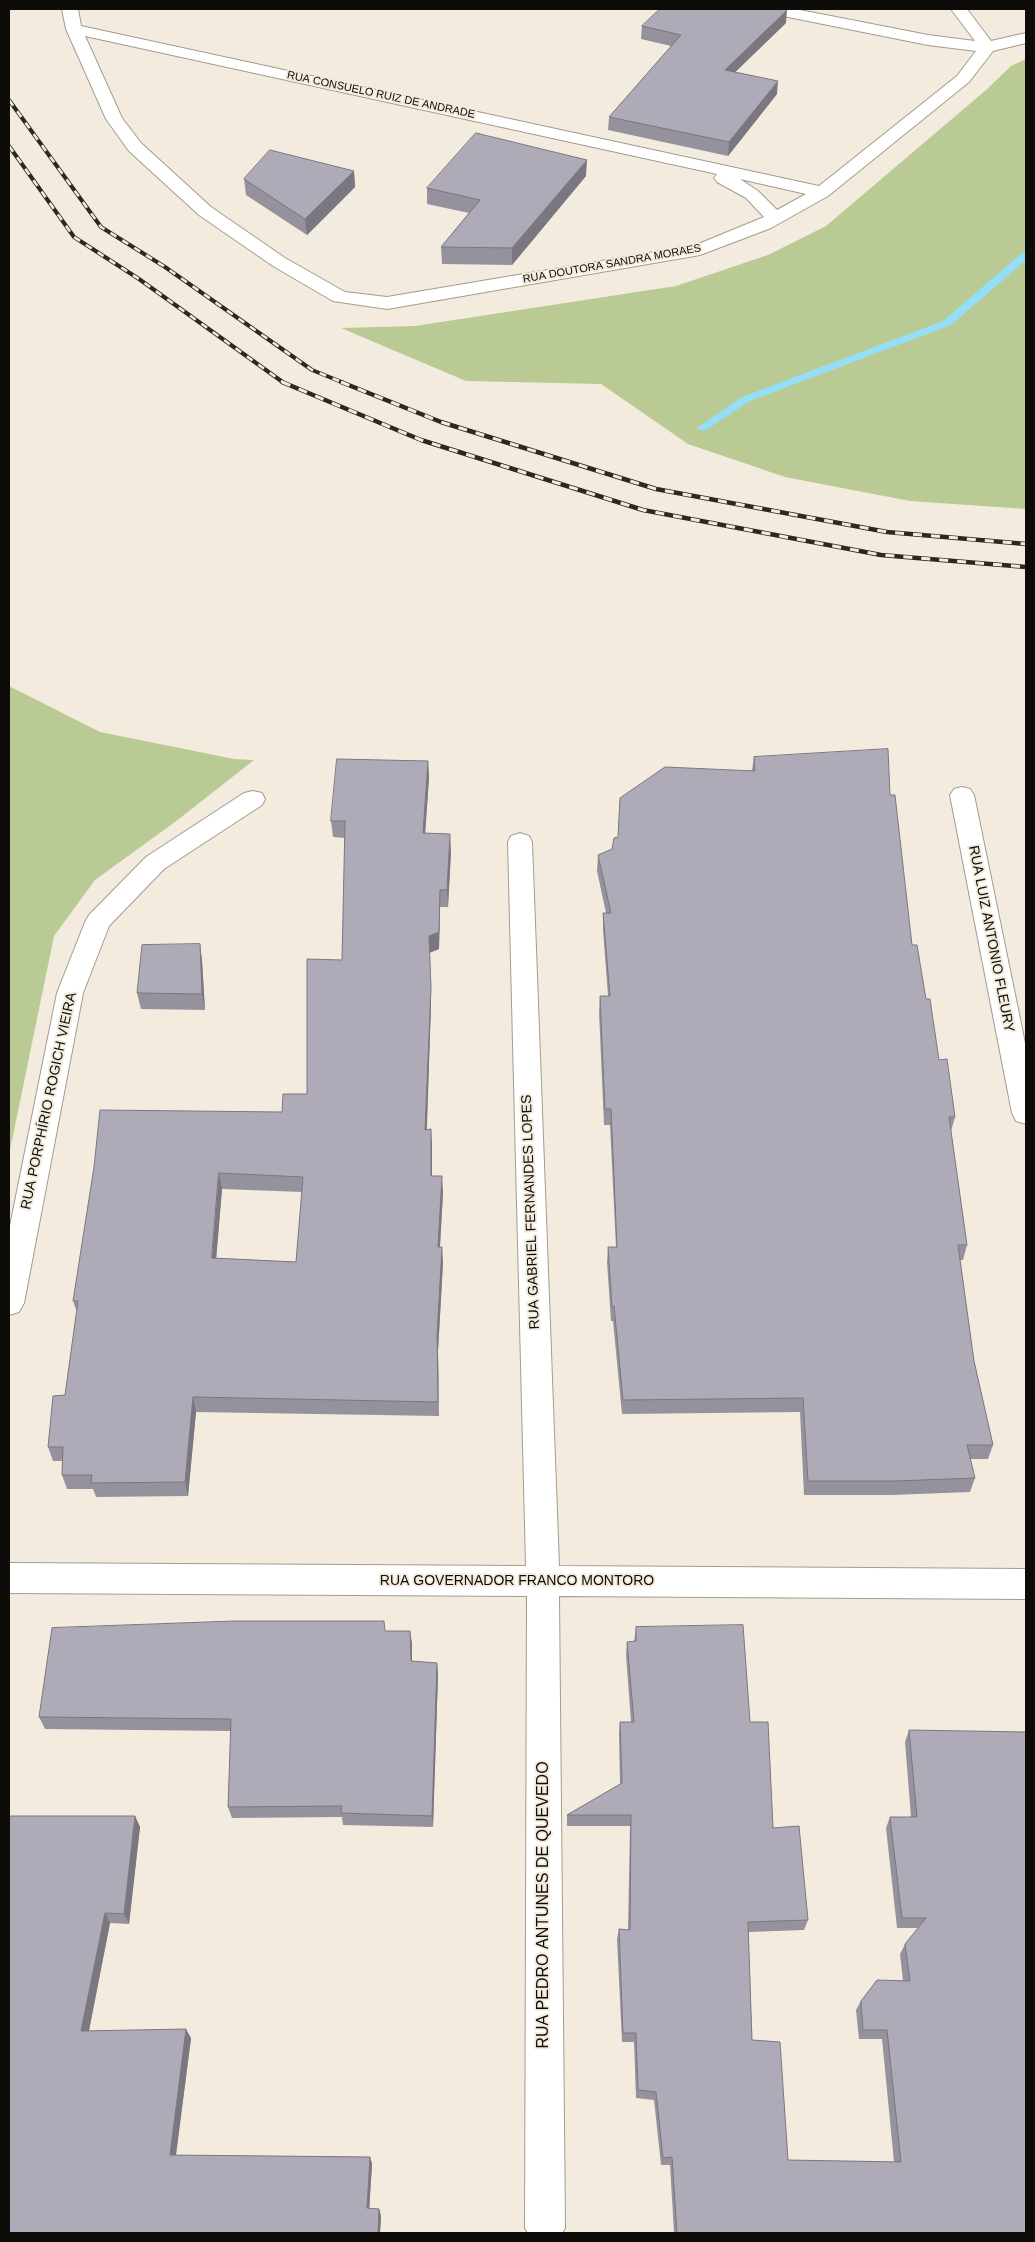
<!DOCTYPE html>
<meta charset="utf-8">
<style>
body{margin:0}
#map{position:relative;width:1035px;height:2242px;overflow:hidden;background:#f3ecde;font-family:Helvetica,sans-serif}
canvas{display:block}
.frame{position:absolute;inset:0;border:10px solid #0e0c08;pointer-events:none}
</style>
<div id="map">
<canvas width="1035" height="2242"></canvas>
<div class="frame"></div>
</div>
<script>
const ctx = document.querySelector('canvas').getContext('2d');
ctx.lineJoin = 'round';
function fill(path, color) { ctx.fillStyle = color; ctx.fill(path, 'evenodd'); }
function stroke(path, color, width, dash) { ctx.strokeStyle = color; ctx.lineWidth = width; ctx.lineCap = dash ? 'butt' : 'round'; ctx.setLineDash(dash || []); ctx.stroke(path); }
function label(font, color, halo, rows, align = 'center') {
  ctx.font = font + ' Helvetica,sans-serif'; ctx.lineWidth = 4; ctx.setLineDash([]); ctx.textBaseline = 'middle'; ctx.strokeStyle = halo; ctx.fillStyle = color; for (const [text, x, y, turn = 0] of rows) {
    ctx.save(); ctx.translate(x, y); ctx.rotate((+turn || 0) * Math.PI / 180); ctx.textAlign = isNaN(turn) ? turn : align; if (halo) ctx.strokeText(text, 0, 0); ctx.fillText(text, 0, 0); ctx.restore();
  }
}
fill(new Path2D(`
 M1026 59V509L910 501 785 477 688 444 601 384 466 381 341 328 415 326 676 286 768 255 826 226 986 90 1011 66Z
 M9 686 100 732 234 759 254 760 175 822 95 880 54 936 9 1155Z`), '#baca94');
fill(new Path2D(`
 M1026 252V260L951 325 750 401 706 430H698L697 428 742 397 943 321 1022 253Z`), '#95dff6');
const minor = new Path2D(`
 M62 9H78L81 26 819 186 957 76 976 51 928 45 773 14 767 12 765 9H795L928 35 975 41 951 9H967L991 41 1026 33V43L993 51 969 82 828 196 771 228 700 255 387 309 333 301 273 266 199 215 129 151 106 119 66 29ZM85 36 717 174 714 178 717 182 746 198 764 217 696 245 387 297 345 292 285 258 211 207 141 143 122 118ZM740 179 806 194 777 210 758 191Z
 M962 787 970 789 974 795 1026 1048V1124L1016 1121 1012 1113 950 795 954 789Z
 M253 791 262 793 265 799 262 805 164 869 109 926 83 993 24 1303 19 1312 9 1315V1231L57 993 85 922 89 915 146 857 244 793Z
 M520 833 529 836 532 842 559 1566 1026 1569V1599L559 1596 565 2228 562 2233H528L525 2228 527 1596 9 1593V1563L526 1566 508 842 511 836Z`);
stroke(minor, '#a39c8f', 2);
fill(minor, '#fff');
const railFar1 = new Path2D(`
 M9 100 101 227 165 267 312 370 344 383
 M9 146 74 237 139 279 284 383`);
const rail = new Path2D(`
 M282 382 421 440 643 510 881 555 1026 567
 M341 382 441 422 656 489 887 532 1026 544`);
stroke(railFar1, '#2a2822', 4);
stroke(rail, '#2a2822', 4.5);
stroke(railFar1, '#f3ecde', 2.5, [7]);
stroke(rail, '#f3ecde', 3, [9]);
fill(new Path2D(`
 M786 23 735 72 777 94 728 156 608 130 609 117 671 46 641 39 642 26Z
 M354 171 355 187 307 235 246 195 244 179Z
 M586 176 512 265 442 264 441 247 469 213 427 204V188Z
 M754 757 890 795 912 945 926 999 939 1060 955 1117 951 1131 967 1245 963 1260H960L974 1361 993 1445 988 1459H970L975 1478 970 1492 891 1495H804L800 1412 622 1414 613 1321H611L607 1262 608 1247H616L610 1125H604L599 1012 600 996H608L603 930V913H606L597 871 598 855 612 849 618 837 752 770Z
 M428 761 429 778 425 833 451 851 448 907H440L439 949 429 953 431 1004 427 1129 432 1145V1176L443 1192 440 1247 443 1262 438 1351 439 1416 196 1412 188 1496 96 1497 93 1489H67L62 1475V1461H53L48 1447 65 1395 77 1312 73 1301 282 1112 307 1094 342 960 345 838 333 837 331 821ZM222 1189 302 1192 296 1262 216 1258Z
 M200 944 202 961 205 1010 141 1009 137 993Z
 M636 1627 750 1722 773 1828 808 1920 804 1930 748 1932 752 2040 788 2160 894 2162 882 2039H859L856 2010 861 2001 903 1981 900 1954 905 1944 918 1928H897L886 1828 890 1817H911L905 1742 909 1730 1026 2233H674L670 2165H661L654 2100 636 2098 634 2042H622L617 1939 619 1929 628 1930 630 1826H567V1815L620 1784 619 1734 620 1722H631L626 1655 627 1642H634Z
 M385 1631H410L412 1644V1661L437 1663 438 1675 433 1827 343 1825 342 1817 232 1818 228 1807 231 1731 45 1729 39 1717Z
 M9 1816H135L140 1827 129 1924 110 1923 89 2031 191 2038 176 2155 370 2157 372 2164 369 2208 379 2209 381 2216 380 2233H9Z`), '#96929d');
fill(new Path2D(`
 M787 10 786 23 724 83 725 70Z
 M778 81 777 94 728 156 729 142Z
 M587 160 586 176 512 265V248Z
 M354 171 355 187 307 235 305 219Z
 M428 761 429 778 424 850 423 833Z
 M450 834 451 851 448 907 447 890Z
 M440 890V907L439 949 429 953 431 1004 426 1145 425 1130 429 936Z
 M200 944 202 961 205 1010 202 994Z
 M431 1129 432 1145V1192L431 1176Z
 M219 1173 222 1189 215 1273 212 1258Z
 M442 1176 443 1192 439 1262 438 1247Z
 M442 1247 443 1262 438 1351 439 1416 437 1336Z
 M193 1397 196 1412 188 1496 185 1482Z
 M410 1631 412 1644V1674L411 1661Z
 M437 1663 438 1675 433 1827 432 1816Z
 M135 1816 140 1827 129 1924 124 1914Z
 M105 1913 110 1923 87 2040 81 2031Z
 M186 2029 191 2038 175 2162 170 2155Z
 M370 2157 372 2164 369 2214 367 2208Z
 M379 2209 381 2216 380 2233H378Z`), '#7a7780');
const building = new Path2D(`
 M660 9H782L787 10 725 70 778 81 729 142 609 117 681 35 642 26Z
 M476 133 587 160 512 248 441 247 480 200 427 188Z
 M270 150 354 171 305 219 244 179Z
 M888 749 890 795H895L912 945H917L926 999H930L939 1060 947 1059 955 1117H949L967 1245H958L974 1361 993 1445H967L975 1478 895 1481H808L803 1398 623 1400 614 1306H612L608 1247H617L611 1109H605L600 996H610L603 913H611L598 855 612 849 614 838 618 837 620 798 665 767 755 771 754 757Z
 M337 759 428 761 423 833 450 834 447 890H440L439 932 429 936 431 988 425 1130 431 1129V1176H442L438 1247H442L437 1336 438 1402 193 1397 185 1482 91 1483 92 1475H62L63 1447H48L53 1396 65 1395 78 1301H73L94 1167 100 1110 282 1112 283 1094H307V959L342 960 345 821H331ZM219 1173 303 1177 296 1262 212 1258Z
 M200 944 202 994 137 993 142 945Z
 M235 1621H384L385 1631H410L411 1661 437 1663 432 1816 341 1813 342 1806 228 1807 231 1719 39 1717 52 1628Z
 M743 1625 750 1722H768L773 1828 799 1826 808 1920 748 1922 752 2040 780 2042 788 2160 901 2162 887 2030H863L861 2001 877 1980 910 1981 905 1944 926 1918H902L890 1817H917L909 1730 1026 1732V2233H677L672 2157 663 2158 656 2092 638 2090 636 2033H623L619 1929 630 1930 631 1815H567L622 1783 620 1722H634L627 1642 636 1641V1627Z
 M9 1816H135L124 1914 105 1913 81 2031 186 2029 170 2155 370 2157 367 2208 379 2209 378 2233H9Z`);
fill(building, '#afaab7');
stroke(building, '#7a7780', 1);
label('11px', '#0e0c08', '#f3ecde', [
 ["RUA CONSUELO RUIZ DE ANDRADE",381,95,12],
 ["RUA DOUTORA SANDRA MORAES",612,264,-10]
]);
label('14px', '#0e0c08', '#f3ecde', [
 ["RUA LUIZ ANTONIO FLEURY",991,939,79],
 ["RUA PORPHÍRIO ROGICH VIEIRA",49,1101,-78],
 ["RUA GABRIEL FERNANDES LOPES",531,1212,-92],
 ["RUA GOVERNADOR FRANCO MONTORO",517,1581]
]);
label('16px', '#0e0c08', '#f3ecde', [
 ["RUA PEDRO ANTUNES DE QUEVEDO",544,1905,-90]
]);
</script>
